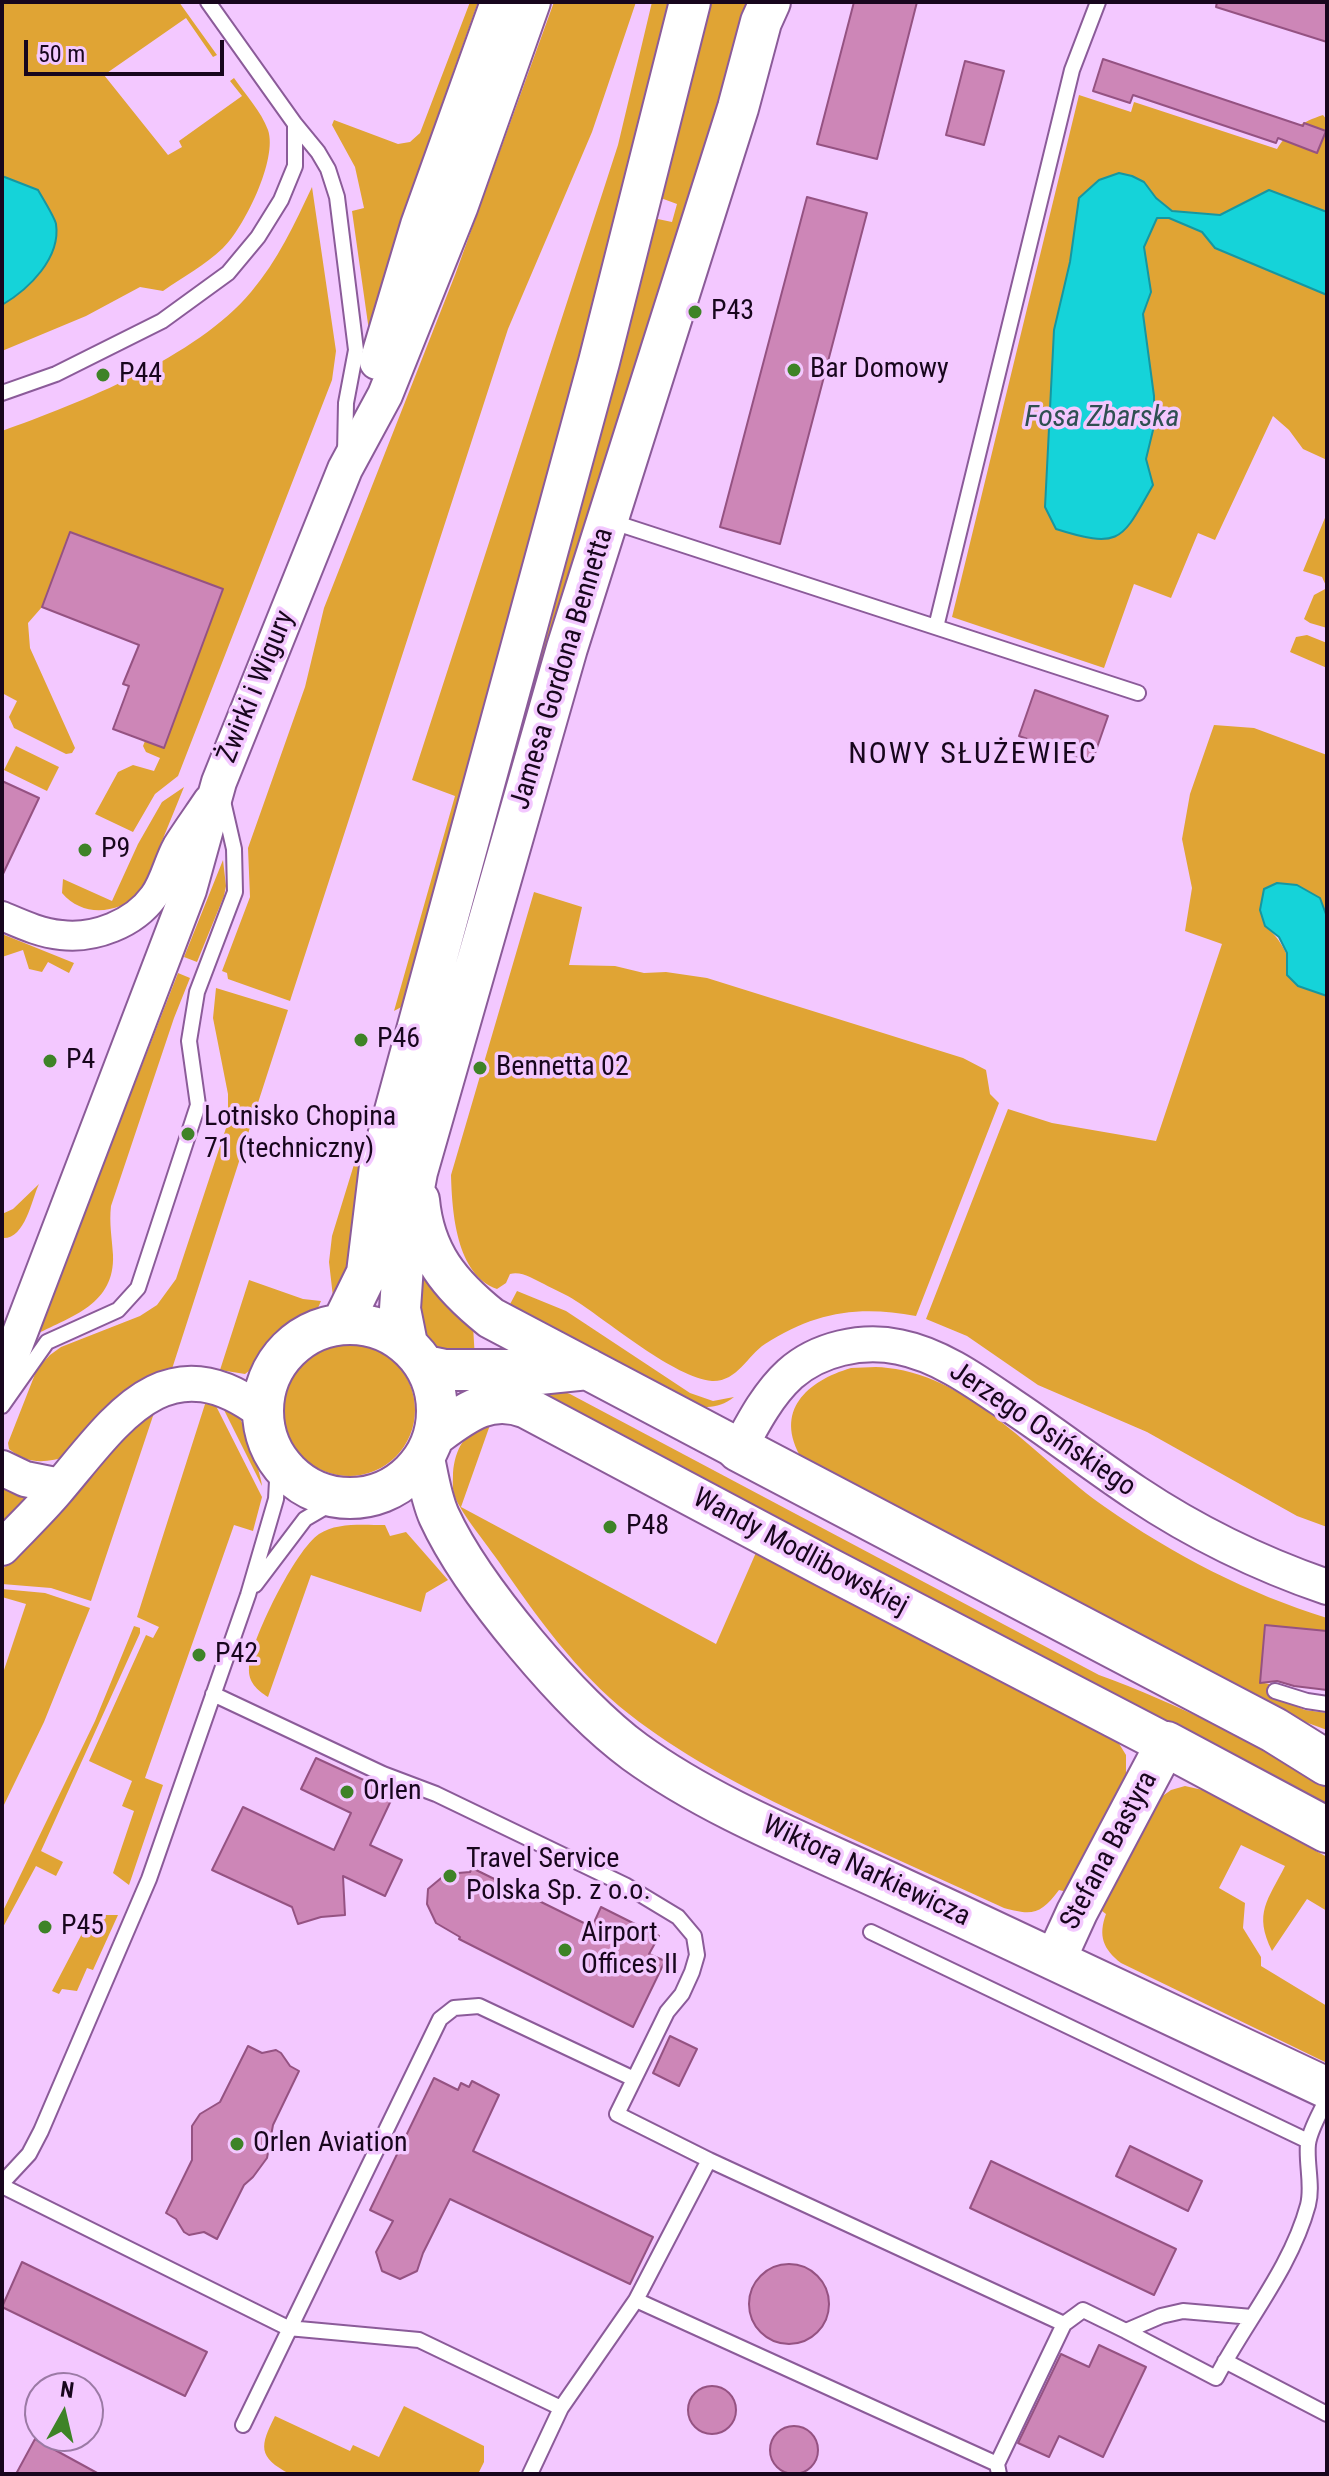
<!DOCTYPE html>
<meta charset="utf-8">
<style>
body{margin:0}
#map{position:relative;width:1329px;height:2476px;overflow:hidden;background:#f3c8ff;font-family:"Roboto Condensed",sans-serif}
canvas{display:block}
.frame{position:absolute;inset:0;border:4px solid #18061d;pointer-events:none}
.north{position:absolute;left:24px;top:2372px;width:80px;height:80px;box-sizing:border-box;background:#f3c8ff;border:2px solid #9b7aa5;border-radius:50%;rotate:8deg;font-size:22px;font-weight:700;line-height:32px;text-align:center;color:#18061d}
.north::after{content:'';display:block;margin:auto;width:28px;height:36px;background:#3e8327;clip-path:polygon(50% 0,100% 100%,50% 72%,0 100%)}
.scale{position:absolute;left:24px;top:40px;width:200px;height:36px;box-sizing:border-box;border:4px solid #18061d;border-top:0;padding-left:10px;font-size:24px;line-height:28px;white-space:nowrap;color:#18061d;-webkit-text-stroke:6px #f3c8ff;paint-order:stroke}
</style>
<div id="map">
<canvas width="1329" height="2476"></canvas>
<div class="frame"></div>
<div class="north">N</div>
<div class="scale">50 m</div>
</div>
<script>
const ctx = document.querySelector('canvas').getContext('2d');
ctx.lineJoin = 'round';
function fill(path, color) { ctx.fillStyle = color; ctx.fill(path, 'evenodd'); }
function stroke(path, color, width, dash) { ctx.strokeStyle = color; ctx.lineWidth = width; ctx.lineCap = dash ? 'butt' : 'round'; ctx.setLineDash(dash || []); ctx.stroke(path); }
function label(font, color, halo, rows, align = 'center') {
  ctx.font = font + ' "Roboto Condensed",sans-serif'; ctx.lineWidth = 7; ctx.setLineDash([]); ctx.textBaseline = 'middle'; ctx.strokeStyle = halo; ctx.fillStyle = color; for (const [text, x, y, turn = 0] of rows) {
    ctx.save(); ctx.translate(x, y); ctx.rotate((+turn || 0) * Math.PI / 180); ctx.textAlign = isNaN(turn) ? turn : align; if (halo) ctx.strokeText(text, 0, 0); ctx.fillText(text, 0, 0); ctx.restore();
  }
}
fill(new Path2D(`
 M2 2H179L217 55 213 57 186 18 104 75 168 155 182 147 179 141 242 96 230 81 234 78C245 94 261 111 268 130 278 159 244 228 223 248 205 265 183 277 163 291L140 287 86 316 2 351V305C26 291 62 251 55 222 53 213 46 208 43 199L2 176Z
 M470 2H478L400 222 370 338 352 211 364 208 355 167 332 125 334 120 398 144 410 142 420 133Z
 M554 2H636L592 132 508 329 290 1001 228 979 227 973 222 971 250 897 248 848 305 687 324 608 455 275Z
 M652 2H671L601 284 407 1004 394 1011 455 796 412 780 618 145Z
 M708 2H748L732 67 422 1090 653 218 672 222 677 204 658 197Z
 M1079 95 1131 112 1134 102 1277 149C1289 130 1302 122 1323 115L1327 120V212L1269 190 1220 215 1172 211 1155 198 1144 182C1107 177 1108 172 1079 198L1070 262 1056 529 1087 538 1153 485 1146 459 1154 426V396L1143 314 1151 292 1144 247 1157 218H1169L1203 232 1215 248 1327 295V460L1303 449 1289 430 1273 416 1215 540 1198 533 1171 598 1134 584 1104 668 952 617Z
 M312 187 336 351 332 380 178 776 155 794 133 832 95 814 118 772 133 765 154 771 160 758 146 752 143 746 145 741 164 747 223 590 70 532 42 607 28 623 30 648 75 748 72 753 66 754 14 728 9 717 17 701 2 693V431C80 403 197 357 251 292 278 260 294 225 312 187Z
 M1327 513V588L1322 577 1303 571Z
 M1327 588V628L1310 623 1304 619 1314 595Z
 M1307 635 1327 643V668L1290 652 1296 637Z
 M1214 725 1254 728 1327 755V917L1320 898 1265 926C1285 942 1290 962 1298 986L1327 996V1527L1297 1516 1147 1432 1038 1385 967 1336 926 1319 1008 1109 1052 1123 1156 1141 1222 944 1185 931 1192 888 1182 839 1190 794Z
 M16 746 59 767 47 791 4 770Z
 M184 787 140 895C117 913 83 918 62 893L63 879 112 901 138 844 162 802Z
 M223 860 226 886 224 896 197 962 184 957Z
 M534 892 582 907 569 965 615 966 644 973 666 972 707 978 963 1058 986 1070 990 1094 999 1103 916 1316C859 1305 814 1312 765 1344 747 1356 737 1382 712 1381 675 1378 609 1322 576 1301 566 1294 555 1290 544 1284 533 1279 522 1271 510 1274L506 1283 497 1289C456 1275 452 1211 451 1175Z
 M2 934 74 963 69 973 48 962 42 972 29 969 23 950 2 957Z
 M178 973 190 978 174 1018 111 1206C109 1223 112 1238 113 1255 115 1304 72 1316 37 1334Z
 M216 988 288 1010 171 1372 69 1456C45 1463 29 1465 9 1449L8 1443 37 1369 50 1355 61 1347 140 1316 157 1305 176 1279 228 1122V1094L213 1018Z
 M356 1158 362 1162C358 1196 359 1274 333 1297L329 1262 332 1236Z
 M39 1184C31 1201 25 1240 2 1238V1214L13 1209Z
 M423 1269 473 1325 475 1360C465 1358 451 1357 443 1353 412 1335 420 1297 423 1269Z
 M249 1280 303 1299 321 1301 318 1308C281 1322 268 1337 249 1371L245 1374 220 1370Z
 M517 1291 566 1311 690 1393 713 1401 734 1397C721 1407 709 1409 693 1405L508 1308Z
 M283 1410a66 66 0 1 1 132 0a66 66 0 1 1-132 0Z
 M851 1368C863 1368 876 1366 888 1368 973 1377 1039 1461 1105 1507 1172 1554 1249 1594 1327 1618V1631L1265 1626 1260 1682 1269 1684V1695L1305 1710 1327 1713V1730L1297 1719 802 1459C773 1411 807 1381 851 1368Z
 M521 1381 542 1384 570 1394 1099 1675C1179 1704 1252 1743 1327 1782V1810L557 1405Z
 M206 1401 215 1404 262 1497 253 1531 234 1525 145 1778 163 1785 129 1885 113 1873 134 1811 122 1806 132 1781 89 1761 146 1635 153 1638 159 1627 137 1617Z
 M220 1402C227 1407 235 1412 240 1419 245 1426 262 1478 262 1486Z
 M155 1410 91 1601 51 1588 2 1584V1570L125 1435Z
 M490 1425 461 1507 716 1644 758 1548 1118 1742 1126 1755V1782L1067 1892 1059 1890C1041 1914 1033 1916 1004 1908 935 1876 864 1845 795 1812 737 1784 680 1754 629 1714 577 1673 536 1616 499 1562 488 1546 461 1513 455 1497 452 1490 453 1481 453 1473 455 1449 465 1430 490 1425Z
 M2 1486 30 1500 2 1527Z
 M385 1525 390 1536 406 1532 448 1580 426 1593 421 1612 311 1575 268 1697C257 1690 248 1682 249 1668 250 1641 296 1549 319 1534 337 1522 364 1525 385 1525Z
 M2 1589 45 1593 90 1608 44 1722 2 1809V1676L26 1604 2 1597Z
 M134 1626 140 1628V1633L41 1851 63 1862 56 1876 36 1866 2 1929V1913L95 1721Z
 M1185 1786 1207 1791 1327 1857V1911L1307 1899 1272 1951C1253 1913 1268 1900 1285 1866L1241 1845 1219 1888 1245 1903 1243 1928 1261 1957V1966L1327 2006V2063L1121 1963C1103 1949 1098 1936 1106 1914L1098 1908 1157 1800 1171 1790Z
 M102 1915H118L93 1970 87 1968 77 1991 62 1989 59 1994 52 1991 87 1924Z
 M404 2406 484 2446V2462L478 2474H290C257 2457 260 2446 275 2416L350 2451 353 2445 379 2457Z`), '#e0a434');
const water = new Path2D(`
 M1119 173 1132 176 1144 182 1156 198 1172 211 1220 215 1269 190 1327 212V295L1215 248 1202 232 1169 218H1157L1144 247 1151 292 1143 314 1154 396V426L1146 459 1153 485C1122 539 1122 550 1056 529L1045 507 1054 330 1070 262 1079 198 1099 180Z
 M2 176 38 190C42 197 55 218 56 224 61 258 29 289 2 305Z
 M1277 883 1297 885 1320 898 1327 917V996L1298 986 1287 975V953L1279 937 1265 926 1260 910 1264 889Z`);
fill(water, '#15d3d9');
stroke(water, '#1696a1', 2);
const building = new Path2D(`
 M854 2H917L877 159 817 144Z
 M1217 2H1327V42L1216 7Z
 M1103 59 1303 126 1304 123 1326 131 1317 153 1278 138 1276 143 1133 95 1130 103 1093 91Z
 M965 61 1004 71 984 145 946 135Z
 M807 197 867 213 780 544 720 527Z
 M70 532 223 589 164 748 113 729 129 686 123 684 139 645 42 607Z
 M1035 690 1108 716 1092 762 1019 736Z
 M2 781 39 798 2 876Z
 M1265 1625 1327 1631V1690L1294 1686 1277 1681 1260 1683Z
 M316 1758 394 1794 370 1845 402 1860 385 1896 343 1876 345 1915 321 1917 298 1924 292 1907 212 1870 243 1807 334 1850 351 1813 301 1789Z
 M472 1868 592 1927 601 1907 659 1936 649 1954 665 1961 633 2027 459 1939 460 1937 436 1923 427 1904 428 1889 446 1874 470 1872Z
 M670 2036 697 2049 679 2086 653 2073Z
 M248 2046 262 2053 276 2050 281 2053 290 2066 299 2071 273 2125 267 2158 253 2177 244 2185 217 2239 204 2232 189 2235 184 2232 176 2219 166 2213 192 2160V2126L200 2114 220 2102Z
 M434 2078 458 2090 461 2083 469 2087 472 2081 499 2095 473 2151 653 2237 630 2284 450 2199 423 2253 417 2271 400 2279 382 2271 376 2252 393 2221 370 2210Z
 M1130 2146 1202 2181 1188 2211 1116 2176Z
 M991 2161 1176 2249 1154 2295 970 2208Z
 M22 2262 207 2352 185 2396 2 2307Z
 M749 2304a40 40 0 1 1 80 0a40 40 0 1 1-80 0Z
 M1099 2345 1146 2367 1103 2457 1059 2436 1049 2457 1018 2443 1061 2354 1089 2367Z
 M688 2410a24 24 0 1 1 48 0a24 24 0 1 1-48 0Z
 M770 2450a24 24 0 1 1 48 0a24 24 0 1 1-48 0Z
 M35 2439 99 2474H16Z`);
fill(building, '#cd86b7');
stroke(building, '#955282', 2);
const service = new Path2D(`
 M208 2 295 124 318 152 328 169 337 197 356 350 346 403 345 453
 M2 393 56 374 162 321 228 273 258 237 281 200 295 166V124
 M610 521 1138 693
 M936 627 1072 70 1098 2
 M2 1406 47 1342 118 1310 138 1288 198 1105 189 1041 197 992 235 892 234 849 223 801
 M255 1585 305 1519 341 1498
 M1275 1691 1307 1701 1327 1704
 M213 1694 383 1774 436 1794 625 1885 678 1917 694 1936 697 1955 692 1972 682 1994 667 2012 617 2114 709 2160 1064 2324 1083 2310 1126 2331 1161 2316 1183 2311 1252 2317
 M871 1932 1308 2141
 M2 2183 29 2154 41 2131 149 1879 248 1595 276 1499 277 1481 273 1452
 M2 2186 288 2328 419 2340 561 2408
 M636 2300 997 2464
 M1126 2331 1216 2378C1246 2321 1291 2268 1308 2205 1313 2186 1306 2163 1308 2144 1310 2129 1321 2112 1327 2098
 M1225 2361 1327 2414
 M243 2425 440 2019 454 2008 479 2006 634 2079
 M530 2474 561 2408 636 2300 709 2160
 M999 2474 997 2464 1064 2324`);
const minor = new Path2D(`
 M2 916C21 924 40 933 61 935 94 939 134 924 154 896 165 881 168 862 177 846 187 830 198 815 208 800`);
const tertiary = new Path2D(`
 M377 362 418 225 498 2
 M2 1380 189 890 219 782 345 469 385 395 460 208 533 2
 M739 1449C753 1423 768 1394 790 1374 818 1349 862 1339 899 1347 940 1355 977 1382 1012 1406 1054 1434 1094 1465 1136 1493 1196 1533 1260 1564 1327 1587
 M2 1468 25 1479 60 1486
 M2 1548C20 1529 39 1511 56 1491 115 1422 165 1339 262 1412`);
const secondary = new Path2D(`
 M419 1200C424 1254 450 1285 491 1318L739 1449
 M263 1411a87 87 0 1 1 174 0a87 87 0 1 1-174 0Z
 M342 1324 367 1273 380 1166 599 362 690 2
 M407 1344 400 1309 405 1236 417 1172 567 648 738 108 761 22 770 2
 M426 1366 445 1370H516L539 1374 588 1369
 M434 1436C464 1414 489 1393 527 1408L826 1567 1166 1744 1077 1912 1056 1958
 M424 1458C428 1477 431 1498 439 1516 472 1588 572 1706 635 1752 715 1810 816 1848 905 1890 1046 1955 1186 2022 1327 2088`);
const motorway = new Path2D(`
 M739 1449 1274 1730 1327 1763
 M1166 1744 1327 1830`);
stroke(service, '#8b5b99', 18);
stroke(minor, '#8b5b99', 32);
stroke(tertiary, '#8b5b99', 38);
stroke(secondary, '#8b5b99', 44);
stroke(motorway, '#8b5b99', 48);
stroke(service, '#fff', 14);
stroke(minor, '#fff', 28);
stroke(tertiary, '#fff', 34);
stroke(secondary, '#fff', 40);
stroke(motorway, '#fff', 44);
for (const [x, y, r, color] of [
 [695,312,8,"#3e8327"],
 [794,370,8,"#3e8327"],
 [103,375,8,"#3e8327"],
 [85,850,8,"#3e8327"],
 [361,1040,8,"#3e8327"],
 [50,1061,8,"#3e8327"],
 [480,1068,8,"#3e8327"],
 [188,1134,8,"#3e8327"],
 [610,1527,8,"#3e8327"],
 [199,1655,8,"#3e8327"],
 [347,1792,8,"#3e8327"],
 [450,1876,8,"#3e8327"],
 [45,1927,8,"#3e8327"],
 [565,1950,8,"#3e8327"],
 [237,2144,8,"#3e8327"]
]) { const dot = new Path2D(); dot.arc(x, y, r, 0, 2 * Math.PI); ctx.fillStyle = color; ctx.fill(dot); stroke(dot, '#f3c8ff', 3); }
label('28px', '#18061d', '#f3c8ff', [
 ["P43",711,312],
 ["Bar Domowy",810,370],
 ["P44",119,375],
 ["P9",101,850],
 ["P46",377,1040],
 ["P4",66,1061],
 ["Bennetta 02",496,1068],
 ["Lotnisko Chopina",204,1118],
 ["71 (techniczny)",204,1150],
 ["P48",626,1527],
 ["P42",215,1655],
 ["Orlen",363,1792],
 ["Travel Service",466,1860],
 ["Polska Sp. z o.o.",466,1892],
 ["P45",61,1927],
 ["Airport",581,1934],
 ["Offices II",581,1966],
 ["Orlen Aviation",253,2144]
], 'left');
label('28px', '#18061d', '#f3c8ff', [
 ["Jamesa Gordona Bennetta",563,669,-73],
 ["Żwirki i Wigury",257,687,-68],
 ["Jerzego Osińskiego",1042,1430,34],
 ["Wandy Modlibowskiej",800,1553,28],
 ["Stefana Bastyra",1110,1851,-62],
 ["Wiktora Narkiewicza",866,1872,25]
]);
label('italic 30px', '#2f5052', '#f3c8ff', [
 ["Fosa Zbarska",1102,418]
]);
ctx.letterSpacing = '2px';
label('30px', '#18061d', '#f3c8ff', [
 ["NOWY SŁUŻEWIEC",973,755]
]);
ctx.letterSpacing = '0px';
</script>
